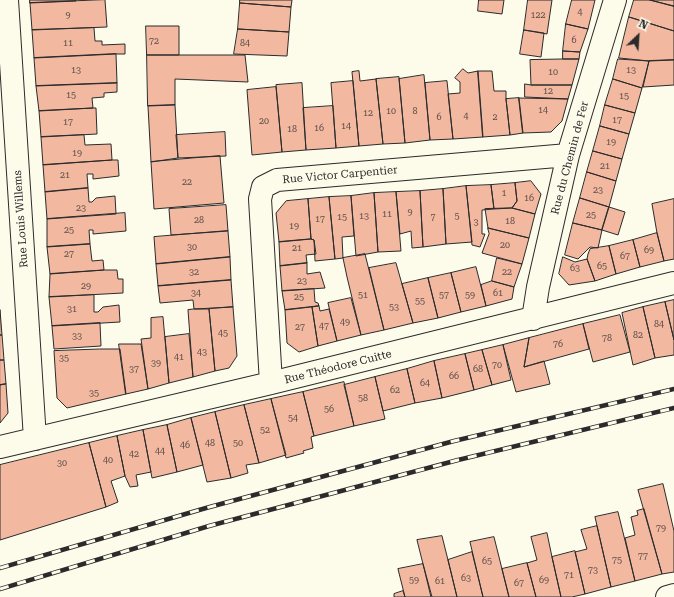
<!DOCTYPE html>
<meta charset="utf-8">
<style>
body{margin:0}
#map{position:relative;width:674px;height:597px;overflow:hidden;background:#fdfbea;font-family:"Roboto Serif",serif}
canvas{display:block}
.north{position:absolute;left:618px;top:16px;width:40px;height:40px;-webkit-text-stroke:3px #fdfbea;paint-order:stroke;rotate:25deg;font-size:11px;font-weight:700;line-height:16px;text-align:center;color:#2b2b2b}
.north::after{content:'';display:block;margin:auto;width:14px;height:18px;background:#2b2b2b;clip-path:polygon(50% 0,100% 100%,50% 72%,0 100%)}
</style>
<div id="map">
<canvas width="674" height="597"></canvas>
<div class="north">N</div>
</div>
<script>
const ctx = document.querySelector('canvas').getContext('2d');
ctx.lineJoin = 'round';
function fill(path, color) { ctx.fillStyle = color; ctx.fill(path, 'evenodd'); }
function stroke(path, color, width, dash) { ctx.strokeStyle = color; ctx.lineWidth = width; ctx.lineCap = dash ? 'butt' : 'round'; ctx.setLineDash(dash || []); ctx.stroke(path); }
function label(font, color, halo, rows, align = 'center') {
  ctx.font = font + ' "Roboto Serif",serif'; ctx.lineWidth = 3; ctx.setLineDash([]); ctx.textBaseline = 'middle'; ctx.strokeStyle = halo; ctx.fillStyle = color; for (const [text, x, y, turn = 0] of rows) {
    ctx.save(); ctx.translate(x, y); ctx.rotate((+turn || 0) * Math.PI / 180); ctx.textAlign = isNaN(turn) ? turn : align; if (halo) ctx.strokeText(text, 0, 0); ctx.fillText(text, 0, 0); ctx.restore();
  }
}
const building = new Path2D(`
 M30 0H76V1L30 3Z
 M105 0 107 27 32 30 30 3Z
 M240 0H292L291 7 240 3Z
 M479 0H504L502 14 478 11Z
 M528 0H552L547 34 524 30Z
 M572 0H595L588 29 566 24Z
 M634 0H650L674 6V31L629 17Z
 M650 0H674V6Z
 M240 3 291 7 289 32 238 29Z
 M629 17 674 31V60L649 61 619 58Z
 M566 24 588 29 580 52 563 51Z
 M146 26H179V55H147Z
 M94 28 95 41H102V45L125 44V54H116L34 58 32 30Z
 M238 29 289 32 287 56 234 54Z
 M524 30 544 33 541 57 520 54Z
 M563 51 580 52 579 59H563Z
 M116 54 117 83 36 86 34 58Z
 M147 55H245L248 82 175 79V105L148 106Z
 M563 59H579L572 85H531L530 60Z
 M618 59 649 61 642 88 613 79Z
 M674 60V85L643 87 649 61Z
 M463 69 468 73 478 71 483 137 453 139 448 94 460 93V82L455 78Z
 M359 71 360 81 376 79 383 144 359 146 352 72Z
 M478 71H492L494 91H506V99L510 135 483 137Z
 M424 75 430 140 405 143 399 79Z
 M399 77 405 143 383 144 376 79Z
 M613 79 642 88 635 113 605 105Z
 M353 81 359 146 336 148 331 83Z
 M447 81 453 139 430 140 425 83Z
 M117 83V92L104 93V97L92 98 93 108 39 111 36 86Z
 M302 83 306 150 282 152 276 85Z
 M525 84 531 85H572L568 99 525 97Z
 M276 87 282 152 252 155 247 90Z
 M519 98 568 99 562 121 551 132 523 133Z
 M519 98 523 133 510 135 506 99Z
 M175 105 178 158 151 162 148 106Z
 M605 105 635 113 629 134 600 126Z
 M333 106 336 148 306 150 303 108Z
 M93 108H96L97 134 41 137 39 111Z
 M600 126 629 134 622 159 593 151Z
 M225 132 226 156 178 158 176 135Z
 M84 135 85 145 111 144 112 160 43 165 41 137Z
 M593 151 622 159 616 181 587 172Z
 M220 156 224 203 154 209 151 162Z
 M112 160H118L119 176 93 179V174H87L88 188 45 192 43 165Z
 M587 172 616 181 609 207 580 198Z
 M531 181 541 194 535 214 512 208 517 201 515 183Z
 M515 183 517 201 512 208 494 209 491 185Z
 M491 185 494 209 482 210V234H485L480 247 472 245 466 186Z
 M466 186 472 242 446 244 443 189Z
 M88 188 89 202H92L96 198 115 196 116 214 47 219 45 192Z
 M443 189 446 244 423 247 420 191Z
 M420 191 423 247 412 248 411 231 400 234 396 192Z
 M396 192 401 251 378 252 374 193Z
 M374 193 378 252 356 256 351 196Z
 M351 196 354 236 342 237 343 258 335 259 329 197Z
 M329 197 335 259 315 261 314 240 311 239 308 199Z
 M580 198 609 207 602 230 573 223Z
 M308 199 311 239 279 242 276 213 286 201Z
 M674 199V259L664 261 657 233 652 204Z
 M226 205 228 231 171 235 169 209Z
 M609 207 625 212 618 235 602 230Z
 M512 208 535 214 529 238 488 228 485 209Z
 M125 213 126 231 93 234V230H89L90 244 47 247V219Z
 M573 223 602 230 598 248 590 247 578 259 565 255Z
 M488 228 529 238 522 264 482 253 489 234Z
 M228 231 230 257 156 264 154 237Z
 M657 233 664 261 640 267 633 240Z
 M311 239 314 240 316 254 306 255 307 263 280 266 279 242Z
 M633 240 640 267 616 274 609 246Z
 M90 244 92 261 103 260 104 270 50 274 47 247Z
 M609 246 616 274 595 281 587 259 588 254 590 249Z
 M365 254 384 330 361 335 347 277 343 258Z
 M230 257 231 280 158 286 156 264Z
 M563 257 575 262 587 259 595 281 569 285 559 274Z
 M497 258 522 264 514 287 492 281Z
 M307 263V274L320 272 325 288 282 291 280 266Z
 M396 263 413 323 384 330 369 268Z
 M476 267 486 306 461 312 451 273Z
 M104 270H117L118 279H123V293L49 297 50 274Z
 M451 273 461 312 438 318 428 278Z
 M428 278 438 318 413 323 402 284Z
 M231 280 233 307 194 309 193 300 160 303 158 286Z
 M492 281 514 287 512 299 486 306 481 285Z
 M314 289 315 302 318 303 319 306 285 310 282 291Z
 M94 295V312H98L103 307 119 305 120 322 52 326 49 297Z
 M351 298 361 335 337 341 328 303Z
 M674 300V340L665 302Z
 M665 302 674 340V355L655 358 643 307Z
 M319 306 320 311 329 309 337 341 318 346 312 307Z
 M233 307 237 356 229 368 215 371 209 309Z
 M312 307 318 346 299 352 287 343 285 310Z
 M643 307 655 358 633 365 622 313Z
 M194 309H209L215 371 193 377 188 310Z
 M0 310 2 335H0Z
 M620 315 630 352 593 362 583 324Z
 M163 317 169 383 148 389 141 339 151 338V318Z
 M100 323 101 346 54 349 52 326Z
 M583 324 589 349 524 367 529 338Z
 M189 334 193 377 169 383 165 337Z
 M0 335H2L4 360H0Z
 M529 338 524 367 544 361 550 384 516 392 503 345Z
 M119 344H141L148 389 126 394Z
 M503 345 511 380 492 385 482 350Z
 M100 349H120L126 394 67 408 57 398 54 351Z
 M482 350 492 385 474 390 465 354Z
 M465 354 474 390 442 398 434 361Z
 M0 360H4L6 384 0 385Z
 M434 361 442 398 415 403 407 369Z
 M407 369 415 403 383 411 375 377Z
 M375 377 385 419 354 426 344 385Z
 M344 382 354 426 314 436 303 392Z
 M6 384 8 413 0 423V385Z
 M303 392 314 436 311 437 313 448 303 451 304 453 286 458 271 399Z
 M271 399 286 455 259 463 244 405Z
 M244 405 259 463 246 465 248 473 231 478 215 412Z
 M215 412 231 478 207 482 191 418Z
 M191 418 203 465 177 472 167 425Z
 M167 425 177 472 152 478 143 430Z
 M143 430 151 472 136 475 138 486 130 487 125 476 117 436Z
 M117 436 125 476 111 481 118 502 106 507 89 443Z
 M89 443 106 507 0 540V465Z
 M663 484 674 531V572L662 574 638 490Z
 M644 509 662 574 635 581 625 538 635 535 631 517 638 515 637 511Z
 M618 512 635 581 611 587 595 517Z
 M597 526 611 587 585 594 575 552 587 549 581 530Z
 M547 533 552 557 561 597H536L527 563 537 560 531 537Z
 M442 536 448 560 457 597H432L423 564 417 540Z
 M494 537 509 597H483L470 542Z
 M575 551 585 594 572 597H561L552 557Z
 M472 552 483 597H457L448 560Z
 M527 563 536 597H509L502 569Z
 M423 564 431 597H405L398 569Z
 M403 591 405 597H394V594Z`);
fill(building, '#f2b8a0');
stroke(building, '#2b2b2b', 1);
const street = new Path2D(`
 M7 0 35 439
 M533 319 538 287 568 155 615 0
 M271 383 260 199 263 187 277 180 568 155
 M0 447 271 383 674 283
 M667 597 674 595`);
stroke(street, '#2b2b2b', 24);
stroke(street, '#fdfbea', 22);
const rail = new Path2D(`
 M0 568 206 508 454 441 674 389
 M0 589 209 526 458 460 674 408`);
stroke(rail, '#2b2b2b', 4.5);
stroke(rail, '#fdfbea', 3, [9]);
label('9px', '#5d4e48', null, [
 ["4",580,12],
 ["9",68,15],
 ["122",538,15],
 ["6",574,40],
 ["72",154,41],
 ["11",68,43],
 ["84",245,43],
 ["13",76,70],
 ["13",631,70],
 ["10",553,72],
 ["12",548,91],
 ["15",71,95],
 ["15",624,96],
 ["14",543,110],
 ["10",391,111],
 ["8",415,111],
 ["12",368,113],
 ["4",466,116],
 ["6",439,117],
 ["2",495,117],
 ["17",617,120],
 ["20",264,121],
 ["17",68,122],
 ["14",346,126],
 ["16",319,128],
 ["18",292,129],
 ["19",611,142],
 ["19",77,153],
 ["21",605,166],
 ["21",65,175],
 ["22",187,182],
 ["23",598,190],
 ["1",504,193],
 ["16",529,198],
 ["23",81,208],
 ["9",410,212],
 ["11",387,214],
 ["25",591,215],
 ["13",364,216],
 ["5",457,216],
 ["15",342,217],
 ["7",433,217],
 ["17",320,219],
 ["28",199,220],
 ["18",510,221],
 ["3",476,222],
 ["19",294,226],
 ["25",69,230],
 ["20",505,245],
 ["30",192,247],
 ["21",297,248],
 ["69",649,250],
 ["27",69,254],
 ["67",625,256],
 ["65",602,266],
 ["63",575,268],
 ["32",194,272],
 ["22",507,272],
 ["23",302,281],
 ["29",86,286],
 ["34",196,293],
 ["61",498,293],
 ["51",363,295],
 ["57",444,295],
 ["59",470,295],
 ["25",299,297],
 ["55",420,301],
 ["53",394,307],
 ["31",72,309],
 ["49",345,322],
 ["84",659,324],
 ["47",324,326],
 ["27",300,327],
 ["45",223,333],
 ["82",638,335],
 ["33",77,336],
 ["78",607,338],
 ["76",558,344],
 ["43",202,352],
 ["41",179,357],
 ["35",64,358],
 ["39",156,363],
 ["70",497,365],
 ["37",134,369],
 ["68",478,369],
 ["66",454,376],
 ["64",425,383],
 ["62",395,390],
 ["35",94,393],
 ["58",363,398],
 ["56",329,409],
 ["54",293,418],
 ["52",265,430],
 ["48",210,443],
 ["50",238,443],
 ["46",185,445],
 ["44",160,451],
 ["42",134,454],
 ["40",108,460],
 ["30",62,463],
 ["79",661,528],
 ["77",643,556],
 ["75",617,560],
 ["65",487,561],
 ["73",593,570],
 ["71",569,575],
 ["63",466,578],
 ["59",414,580],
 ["69",544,580],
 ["61",440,581],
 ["67",519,583]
]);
label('11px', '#2b2b2b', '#fdfbea', [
 ["Rue du Chemin de Fer",570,158,-75],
 ["Rue Victor Carpentier",340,175,-5],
 ["Rue Louis Willems",21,219,-94],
 ["Rue Théodore Cuitte",338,367,-14]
]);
</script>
